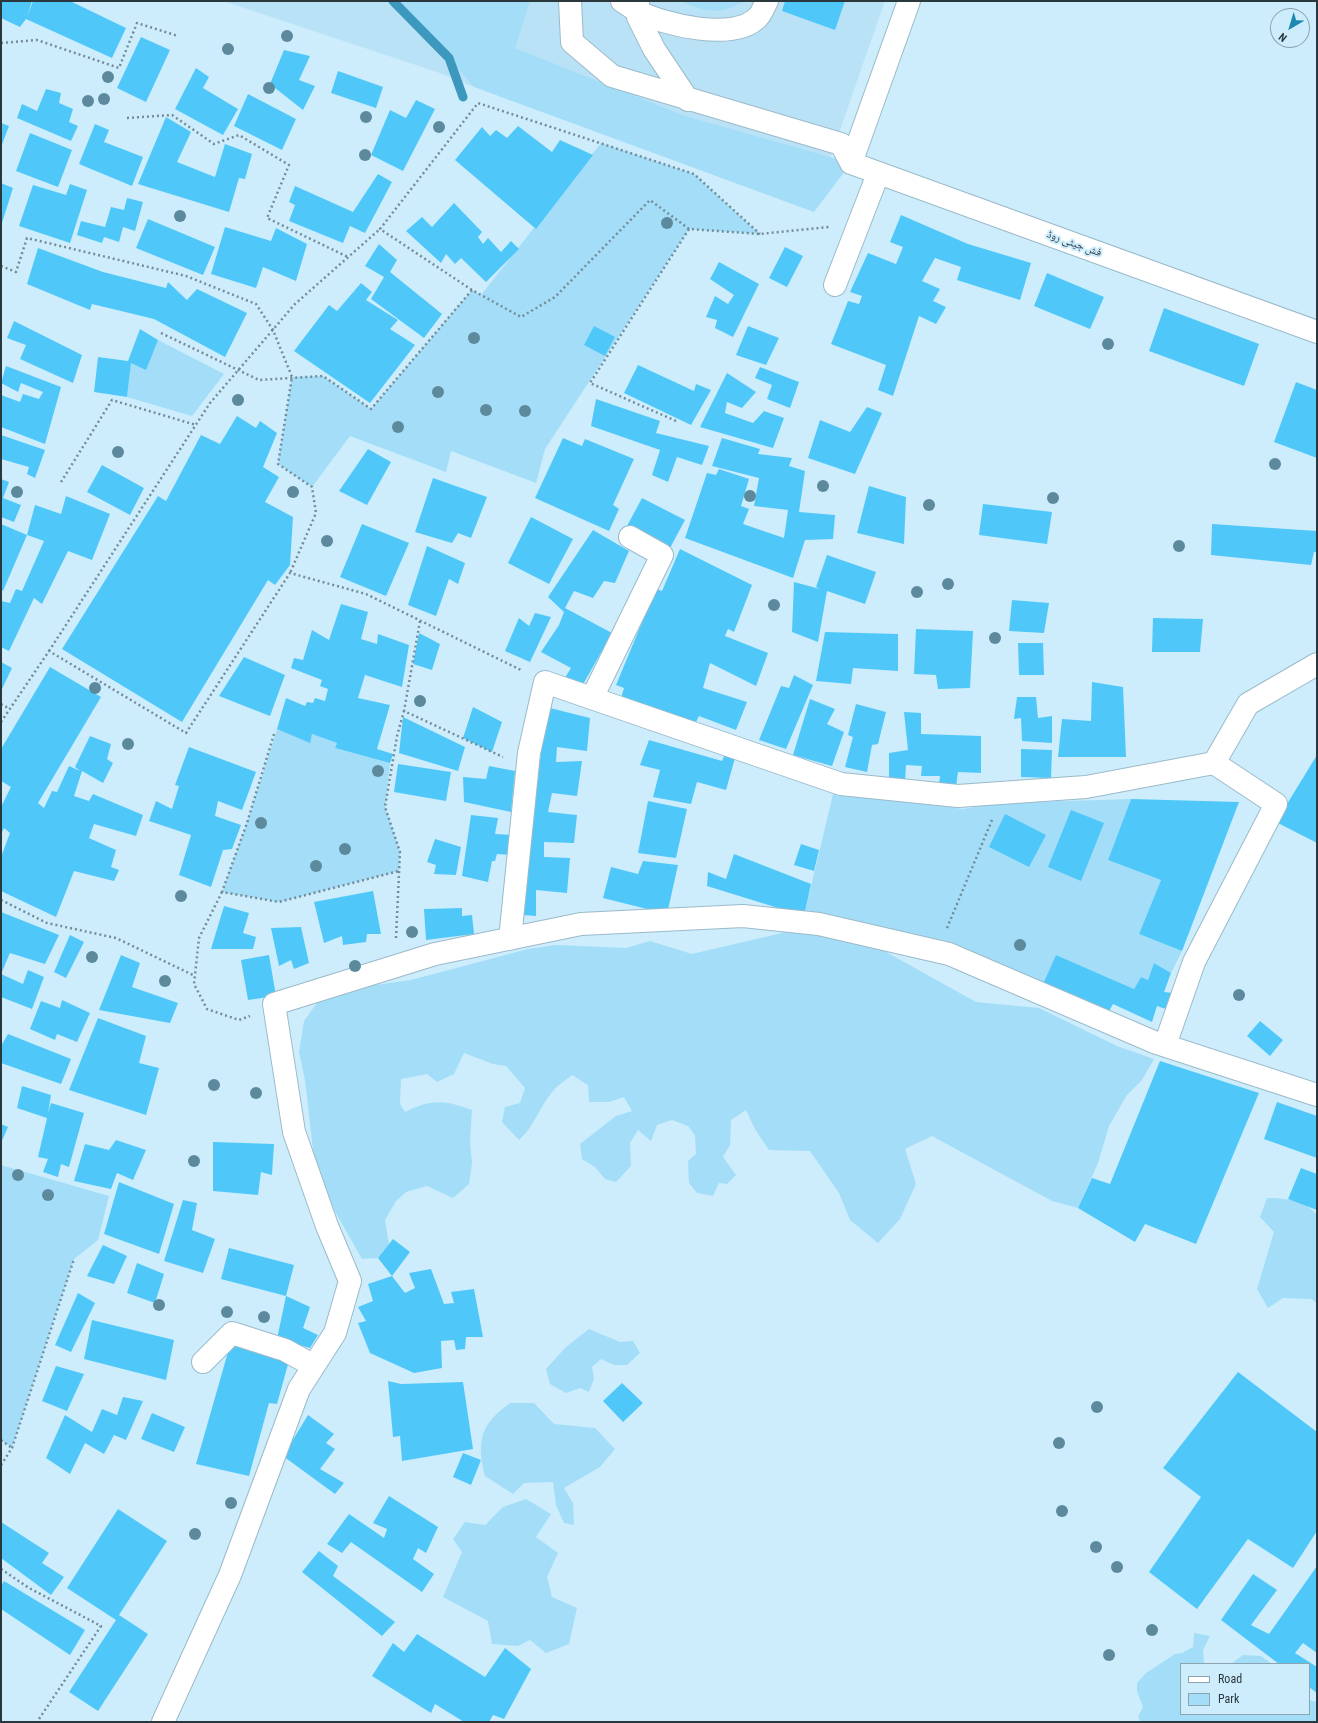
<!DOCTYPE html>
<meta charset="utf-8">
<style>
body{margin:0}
#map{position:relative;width:1318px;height:1723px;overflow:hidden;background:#cdedfd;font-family:"Roboto Condensed",sans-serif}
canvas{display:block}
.frame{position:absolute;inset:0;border:2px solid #2a373d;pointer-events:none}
.legend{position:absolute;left:1180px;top:1663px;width:130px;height:52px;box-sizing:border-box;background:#cdedfd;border:1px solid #8ca4b0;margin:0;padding:5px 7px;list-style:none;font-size:12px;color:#2a373d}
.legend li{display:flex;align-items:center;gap:8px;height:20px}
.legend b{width:20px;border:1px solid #8ca4b0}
.north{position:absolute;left:1270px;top:8px;width:40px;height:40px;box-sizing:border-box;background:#cdedfd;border:1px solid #8ca4b0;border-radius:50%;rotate:218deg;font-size:11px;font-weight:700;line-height:16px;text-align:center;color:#2a373d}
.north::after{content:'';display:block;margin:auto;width:14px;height:18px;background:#1d89b0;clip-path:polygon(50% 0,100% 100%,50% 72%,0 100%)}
</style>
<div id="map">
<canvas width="1318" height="1723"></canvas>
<div class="frame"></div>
<ul class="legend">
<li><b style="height:5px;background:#fff"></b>Road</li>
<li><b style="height:11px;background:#a3ddf8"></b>Park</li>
</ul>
<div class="north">N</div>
</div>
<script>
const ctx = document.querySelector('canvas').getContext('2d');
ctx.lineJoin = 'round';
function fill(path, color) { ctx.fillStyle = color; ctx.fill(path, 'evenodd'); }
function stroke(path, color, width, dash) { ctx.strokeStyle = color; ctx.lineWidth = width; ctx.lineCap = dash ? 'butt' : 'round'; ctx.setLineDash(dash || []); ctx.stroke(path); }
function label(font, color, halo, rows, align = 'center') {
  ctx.font = font + ' "Roboto Condensed","Noto Naskh Arabic",sans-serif'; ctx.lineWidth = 4; ctx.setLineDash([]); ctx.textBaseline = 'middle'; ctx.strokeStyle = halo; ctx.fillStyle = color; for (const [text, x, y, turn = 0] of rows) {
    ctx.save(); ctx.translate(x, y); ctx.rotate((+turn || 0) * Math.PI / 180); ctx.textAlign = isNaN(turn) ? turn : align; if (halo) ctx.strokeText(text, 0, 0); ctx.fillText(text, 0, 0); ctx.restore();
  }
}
fill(new Path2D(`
 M223 1H885L826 170 474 87 437 72Z`), '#bae2f6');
fill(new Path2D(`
 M393 1H530L515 48 685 116 851 163 814 212 474 87 449 58Z
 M682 1H744C722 15 704 13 682 1Z
 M601 143 694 174 760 234 689 229 545 449 536 483 451 451 446 472 350 436 312 487 278 464 292 377 323 376 371 409 472 290 481 295Z
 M158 340 224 374 192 416 127 397 131 362Z
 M277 729 309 742 312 734 337 743 335 748 390 763 385 807 400 852 399 871 279 902 222 892 247 823Z
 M834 790 963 809 999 803 1131 799 1108 860 1161 880 1139 934 1182 951 1171 973 1154 963 1148 980 1141 977 1134 989 1056 955 1043 984 942 940 804 916Z
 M799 929 879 948 976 1002 1039 1008 1117 1046 1154 1059 1142 1080 1127 1095 1109 1126 1098 1163 1078 1208 1052 1201 932 1136 905 1149 916 1184 900 1219 878 1243 850 1220 839 1193 810 1151 769 1150 755 1129 746 1110 731 1120 730 1145 723 1157 736 1175 727 1184 719 1183 713 1196 697 1193 689 1183 688 1161 696 1154 695 1135 688 1126 672 1120 657 1125 651 1141 638 1130 630 1143 631 1166 616 1182 605 1179 595 1167 582 1159 580 1144 616 1116 632 1111 624 1097 609 1102H589L588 1085 572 1075C566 1080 558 1085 553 1091 539 1107 535 1126 519 1140L502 1122 505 1107 520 1103 525 1088 506 1066 493 1064 464 1053 454 1074 437 1082 427 1074 401 1079 400 1104 405 1112C432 1099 444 1100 472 1110L470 1141 472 1163 469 1184 453 1198 427 1186 406 1192 396 1201 385 1220 389 1244 378 1258 362 1259 325 1194 314 1158 305 1080 299 1052 304 1021 322 996 361 987 411 980 528 949 556 945 626 948 650 941 692 954Z
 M1 1165 109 1196 98 1240 74 1259 12 1448 1 1440Z
 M1267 1198C1285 1198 1305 1200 1317 1215V1303L1311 1299 1283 1298 1268 1308 1257 1289 1274 1232 1260 1217Z
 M589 1329 620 1342 633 1341 640 1353 627 1365H614L601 1359 592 1367 594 1379 589 1392 580 1388 566 1393 550 1384 546 1369 566 1347Z
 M510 1403H534L554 1424 595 1428 615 1449 600 1467 564 1488 573 1503 574 1525 564 1523 556 1505 553 1482 524 1483 513 1494 485 1476C476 1440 481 1424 510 1403Z
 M526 1499 551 1514 536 1537 558 1553 547 1577 552 1597 577 1608 569 1644 546 1653 530 1640 518 1646 492 1644 488 1621 443 1597 462 1552 453 1539 465 1522 485 1525 503 1507Z
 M1194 1633 1210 1636 1203 1650 1204 1664H1181V1714H1309V1700L1317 1702V1722H1141L1138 1717 1143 1707 1137 1691V1683L1146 1673 1175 1654 1182 1653 1193 1647Z
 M1243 1655 1261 1656 1272 1664H1231Z`), '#a3ddf8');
stroke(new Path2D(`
 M393 1 449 58 463 97`), '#3d98bd', 9);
fill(new Path2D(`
 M1 1H32L27 17 33 1H70L126 28 112 58 26 19 20 27 1 18Z
 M785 1H845L835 30 782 11Z
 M141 37 170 50 146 102 117 88Z
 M284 50 310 56 299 80 315 86 303 110 270 84Z
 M196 68 209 77 203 88 238 109 223 135 175 109Z
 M338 71 383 87 376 108 331 93Z
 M46 89 61 93 59 103 73 109 69 122 78 126 71 141 17 118 22 104 37 111Z
 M248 94 296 119 282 150 234 126Z
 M416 100 435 109 403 171 371 155 390 110 406 118Z
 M166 117 191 132 177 162 215 177 225 144 252 154 245 179 239 178 229 212 138 184Z
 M1 123 9 126 1 147Z
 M95 124 109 130 104 142 143 157 132 186 79 164Z
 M518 126 552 152 560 140 593 155 536 229 455 160 482 127 490 136 496 130 507 138Z
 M30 133 72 150 58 187 16 171Z
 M378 174 392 182 365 233 350 226 343 243 289 221 295 205 289 202 295 186 353 212Z
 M1 183 13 188 1 226Z
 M70 184 87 190 70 243 19 226 33 185 66 195Z
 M127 198 143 202 135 231 123 227 119 242 104 237 102 243 77 235 81 221 105 227 111 207 124 210Z
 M454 203 482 232 478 237 483 244 488 238 501 252 511 241 519 249 486 282 461 258 455 264 446 254 441 263 406 231 422 217 432 227Z
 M901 215 968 244 1031 263 1020 300 957 280 961 267 935 258 922 281 940 289 933 301 946 307 936 324 919 316 893 396 878 390 886 365 831 344 848 301 859 304 862 296 850 292 868 253 896 264 903 247 890 242Z
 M148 219 215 247 203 275 136 248Z
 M225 227 271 241 276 228 307 244 296 281 263 267 256 288 211 274Z
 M379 244 397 260 390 272 442 314 424 338 371 299 384 277 365 266Z
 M785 247 803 256 787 287 769 278Z
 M38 248 103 272 166 288 168 282 187 300 197 289 247 313 225 357 154 319 92 304 90 310 27 284Z
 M719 262 759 284 733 337 715 328 717 320 706 317 715 296 728 304 734 295 710 279Z
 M1047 273 1104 297 1090 329 1034 306Z
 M361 283 372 292 366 300 398 320 390 329 415 345 370 403 294 351 329 305 337 311Z
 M1164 308 1259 344 1244 386 1149 351Z
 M14 321 82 355 73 383 20 359 26 345 7 338Z
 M594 326 615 337 605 356 584 345Z
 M748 326 779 338 766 365 736 355Z
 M140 329 158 340 146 370 131 363 127 397 94 392 98 357 128 361Z
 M638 365 694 391 696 384 711 390 691 425 624 393Z
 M6 366 61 387 45 444 1 427V395L20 402 23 394 39 399 43 392 21 383 18 392 1 383Z
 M760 367 799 382 790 408 767 399 772 385 755 378Z
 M727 373 756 392 742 408 727 402 725 413 753 423 764 411 784 418 773 448 700 427Z
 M1296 382 1317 390V458L1274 442Z
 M596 399 660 421 656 433 709 446 702 465 677 457 668 482 652 475 660 450 591 426Z
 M867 407 882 413 855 474 808 458 820 420 850 432Z
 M237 416 256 428 260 421 277 433 263 467 279 477 265 502 293 517 290 565 275 585 268 580 182 722 62 649 158 496 166 501 201 435 220 444Z
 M1 435 45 450 35 478 27 474 29 467 1 459Z
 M563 438 582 446 585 439 634 459 613 505 619 509 609 531 535 498Z
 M722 438 760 449 758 454 792 458 789 466 805 471 799 512 835 515 833 539 805 540 793 578 685 538 707 473 716 475 719 469 749 479 741 506 749 509 743 524 784 538 788 510 754 506 759 478 712 466Z
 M368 449 391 462 367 505 339 491Z
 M102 465 144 488 130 515 87 492Z
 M433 478 487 497 471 538 458 533 452 543 415 532Z
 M1 479 9 482 3 498 21 505 14 522 1 517Z
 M869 486 906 497 904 544 857 533Z
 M66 496 110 514 92 560 68 551 42 604 34 598 9 651 1 647V601L10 603 16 589 22 591 44 541 27 535 35 505 61 514Z
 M642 498 685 520 670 548 627 526Z
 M983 504 1052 512 1047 544 979 535Z
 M531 517 573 539 549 584 508 563Z
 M1 524 27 535 3 591 1 590Z
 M362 524 409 543 386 596 340 577Z
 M1212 524 1317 531V552H1314L1311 565 1211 555Z
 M593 530 629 551 615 583 604 581 593 598 574 591 565 608 612 633 581 688 563 681 571 668 541 652 559 625 564 612 548 597Z
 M427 546 465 563 458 584 449 579 436 616 408 605Z
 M680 549 752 585 734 632 728 629 725 636 768 653 756 686 710 663 703 688 747 702 736 730 699 716 696 722 621 698 624 688 616 685 656 589 662 591Z
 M827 555 876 572 865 604 827 591 818 642 792 632 794 582 820 589 816 587Z
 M1012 600 1049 603 1044 633 1009 631Z
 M341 604 368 612 361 639 377 644 378 634 409 645 402 687 365 675 358 698 390 705 377 749 393 754 390 763 335 748 337 743 312 734 310 743 277 729 286 698 305 706 307 702 313 703 315 698 325 701 328 689 320 686 322 680 291 668 294 658 303 660 312 630 329 640Z
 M535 613 551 617 530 662 505 651 519 618 529 626Z
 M1153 618 1203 619 1200 652H1152Z
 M916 629 973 631 970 688 938 689 936 675 914 674Z
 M825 632 898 634V671L853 668 851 684 816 681Z
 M419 633 440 644 432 670 413 664Z
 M1018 643H1043L1044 675H1019Z
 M244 657 285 675 270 716 219 696Z
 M1 662 12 668 1 691Z
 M50 667 101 697 38 803 44 808 52 791 57 792 69 766 80 771 75 767 90 736 111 744 107 759 113 763 103 783 82 771 74 796 89 801 93 794 143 815 136 836 94 824 89 838 116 850 111 867 119 870 114 881 74 871 56 917 1 891V857L10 833 4 828 1 834V807L11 787 1 781V749Z
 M794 675 813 685 786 749 759 740 781 686 789 688Z
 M1092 682 1123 687 1126 757H1058L1062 719 1091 721Z
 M1017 697H1036L1038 718 1052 716V743L1022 741 1021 718 1014 719Z
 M810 699 835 709 827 724 844 732 832 766 793 755Z
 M856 704 886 712 878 744 872 745 867 772 845 767 853 737 848 735Z
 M473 707 502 722 492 752 463 738Z
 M546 707 590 718 587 751 557 747 556 762 582 761 577 796 552 793 548 812 577 815 574 843 544 842V857L570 858 567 893 536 890V916L523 915Z
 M904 712 921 713V734L981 736V773L958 772 956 787 939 785 940 776H921L922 766 906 765 905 782 889 780V753L908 750Z
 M403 717 465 747 458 771 399 753Z
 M649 740 722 761 725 754 735 758 726 790 697 782 691 804 653 797 660 770 640 765Z
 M189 747 256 772 242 810 218 801 215 816 241 825 232 849 223 850 211 887 179 875 191 835 149 821 156 801 172 809 179 786 175 785Z
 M1021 749 1052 750 1051 778 1021 777Z
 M1317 755V843L1276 822Z
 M398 764 451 772 446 801 394 792Z
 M489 766 515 771 511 812 464 802 463 777 486 779Z
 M1131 799 1239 802 1182 951 1139 934 1161 880 1108 860Z
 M648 801 687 809 676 858 638 853Z
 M1071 810 1104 823 1081 881 1048 867Z
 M1005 814 1046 835 1029 867 989 847Z
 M471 815 498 818 495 834 514 835 511 855 497 854 495 861H492L488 882 462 876Z
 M435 839 461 847 456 875 434 874 436 865 427 862Z
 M801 844 819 850 814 871 794 865Z
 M734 854 811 884 804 916 707 886 708 872 726 879Z
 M643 861 678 865 667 914 603 898 611 867 638 874Z
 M373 891 381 934H367L366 942 343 945 342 936 324 943 314 902Z
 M224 906 249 913 243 933 256 937 253 949H211Z
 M462 908V916L472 915 474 934 426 940 424 909Z
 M1 912 59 935 45 964 10 953 1 974Z
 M301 927 309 963 294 969 291 960 279 966 271 928Z
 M70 935 84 942 66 978 54 972Z
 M121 955 140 963 132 987 178 1003 170 1023 99 1010Z
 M269 955 276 996 248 1000 241 960Z
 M1056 955 1134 989 1141 977 1148 980 1154 963 1171 973 1164 992 1173 993 1166 1009 1157 1006 1152 1022 1113 1004 1108 1013 1043 984Z
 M28 970 44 977 32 1009 1 997V974L23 984Z
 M62 1000 90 1013 77 1042 57 1034 55 1040 30 1029 41 1001 60 1008Z
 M98 1018 146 1036 139 1063 159 1068 146 1115 69 1090Z
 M1260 1021 1283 1040 1270 1056 1247 1036Z
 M8 1034 71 1059 61 1084 1 1063V1046Z
 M1160 1061 1259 1093 1196 1244 1145 1224 1135 1242 1078 1208 1092 1178 1110 1184Z
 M22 1086 51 1095 48 1113 51 1103 84 1113 69 1167 61 1164 58 1177 43 1172 48 1159 38 1157 47 1118 17 1108Z
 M1277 1102 1317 1116V1158L1264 1139Z
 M1 1124 8 1127 1 1143Z
 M116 1140 146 1150 133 1180 117 1173 111 1189 74 1181 85 1144 109 1150Z
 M213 1142 274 1144 272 1175 261 1172 258 1195 213 1191Z
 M1301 1168 1317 1174V1210L1288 1199Z
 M119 1182 174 1204 159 1254 104 1234Z
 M183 1200 197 1203 192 1230 215 1239 203 1273 164 1261Z
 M393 1239 410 1252 392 1276 378 1258Z
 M103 1245 127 1256 114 1284 87 1276Z
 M229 1248 294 1265 286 1296 221 1279Z
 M137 1263 164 1274 155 1303 127 1293Z
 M431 1269 444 1304 454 1303 451 1292 474 1289 483 1337H466L465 1349 456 1350 454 1340 441 1341 442 1368 414 1373 370 1353 358 1323 366 1321 358 1307 373 1301 368 1284 392 1276 405 1293 415 1288 409 1273Z
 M78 1293 95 1303 71 1352 55 1345Z
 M286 1296 310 1307 303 1328 318 1335 310 1348 277 1339Z
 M92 1320 174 1340 166 1380 84 1359Z
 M230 1345 290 1357 277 1404 269 1403 249 1476 196 1464Z
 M56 1366 84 1374 67 1411 42 1401Z
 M1238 1372 1317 1432V1531L1293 1568 1248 1539 1197 1609 1149 1572 1201 1497 1163 1468Z
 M388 1381 401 1384 463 1382 473 1449 402 1461 400 1436 393 1437Z
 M622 1383 643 1403 623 1422 603 1401Z
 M123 1397 143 1401 126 1440 114 1435 104 1454 85 1443 70 1474 46 1458 65 1415 92 1432 102 1409 117 1415Z
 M152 1413 185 1427 174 1452 141 1439Z
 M308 1415 334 1434 326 1443 335 1449 320 1469 344 1483 335 1494 283 1456Z
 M463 1453 481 1460 471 1485 453 1477Z
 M389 1496 438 1527 426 1553 418 1548 413 1559 434 1574 422 1592 351 1542 342 1553 327 1544 349 1514 384 1538 387 1529 373 1523Z
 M118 1509 167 1541 119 1615 148 1634 98 1711 69 1692 116 1620 67 1588Z
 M1 1522 49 1553 42 1563 64 1577 51 1595 1 1558Z
 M319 1551 338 1566 333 1576 395 1622 382 1636 302 1572Z
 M1317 1566V1653L1303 1643 1295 1653 1317 1667V1693L1309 1687V1664H1279L1221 1620 1253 1574 1277 1590 1251 1625 1269 1634Z
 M4 1581 85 1630 70 1655 1 1609V1586Z
 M417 1634 485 1677 505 1648 531 1669 504 1719 493 1715 489 1722H464L435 1704 431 1713 372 1676 393 1643 404 1652Z`), '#4fc8f9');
const minor = new Path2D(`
 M570 1 572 42 612 76 841 144 851 163 1317 332
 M622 1C627 4 632 8 637 11 664 25 735 42 758 17 762 13 764 6 767 1
 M638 2V17L654 49 688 100
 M851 163 909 1
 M835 285 878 174
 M592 698 662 555 630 537
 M510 939 529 753 545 682 841 784 958 796 1086 787 1214 763 1248 704 1317 664
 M1165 1045 1194 962 1276 804 1214 763
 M203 1362 232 1333 285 1350 314 1366
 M163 1722 230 1575 299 1389 335 1333 350 1281 327 1226 294 1132 274 1004 435 954 581 924 743 916 819 924 949 954 1154 1042 1317 1095`);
stroke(minor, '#9bbac9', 24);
stroke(new Path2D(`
 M1 43 37 40 119 68 137 23 178 36
 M127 118 172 115 214 144 239 135 289 165 267 218 348 257
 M689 229 650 200 555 297 521 317 472 290 380 229 478 103 694 174 760 234
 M1 266 16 272 27 238 186 276 256 304 273 330 292 377 278 464 312 487 316 513 290 573
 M161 333 259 380 323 376 371 409 472 290
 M676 421 590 383 689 229 760 234 829 227
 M61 482 112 400 196 425
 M420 621 404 711 503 757
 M49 651 210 403 295 304 380 229
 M1 704 10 709
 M1 722 49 651 186 733 290 573 366 594 523 671
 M274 734 247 823 222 892 279 902 399 871
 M222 892 199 938 194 984 207 1009 239 1020 250 1016
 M1 900 47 923 116 938 195 976
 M947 928 992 820
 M396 938 400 852 385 807 397 736 404 711
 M1 1440 12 1448
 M1 1465 12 1448 74 1259
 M1 1569 29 1588 101 1626 37 1722`), '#758b96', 2.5, [2, 3]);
stroke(minor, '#fff', 22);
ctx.fillStyle = '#5c899c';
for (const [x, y] of [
 [287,36],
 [228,49],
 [108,77],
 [269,88],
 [104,99],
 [88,101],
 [366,117],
 [439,127],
 [365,155],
 [180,216],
 [667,223],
 [474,338],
 [1108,344],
 [438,392],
 [238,400],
 [486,410],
 [525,411],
 [398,427],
 [118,452],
 [1275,464],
 [823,486],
 [17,492],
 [293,492],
 [750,496],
 [1053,498],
 [929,505],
 [327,541],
 [1179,546],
 [948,584],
 [917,592],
 [774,605],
 [995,638],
 [95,688],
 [420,701],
 [128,744],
 [378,771],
 [261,823],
 [345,849],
 [316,866],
 [181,896],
 [412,932],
 [1020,945],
 [92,957],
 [355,966],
 [165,981],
 [1239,995],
 [214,1085],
 [256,1093],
 [194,1161],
 [18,1175],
 [48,1195],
 [159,1305],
 [227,1312],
 [264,1317],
 [1097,1407],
 [1059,1443],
 [231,1503],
 [1062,1511],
 [195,1534],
 [1096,1547],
 [1117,1567],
 [1152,1630],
 [1109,1655]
]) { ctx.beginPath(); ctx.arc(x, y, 6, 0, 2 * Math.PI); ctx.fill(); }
label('11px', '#2a373d', '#cdedfd', [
 ["فش جیٹی روڈ",1074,244,20]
]);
</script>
